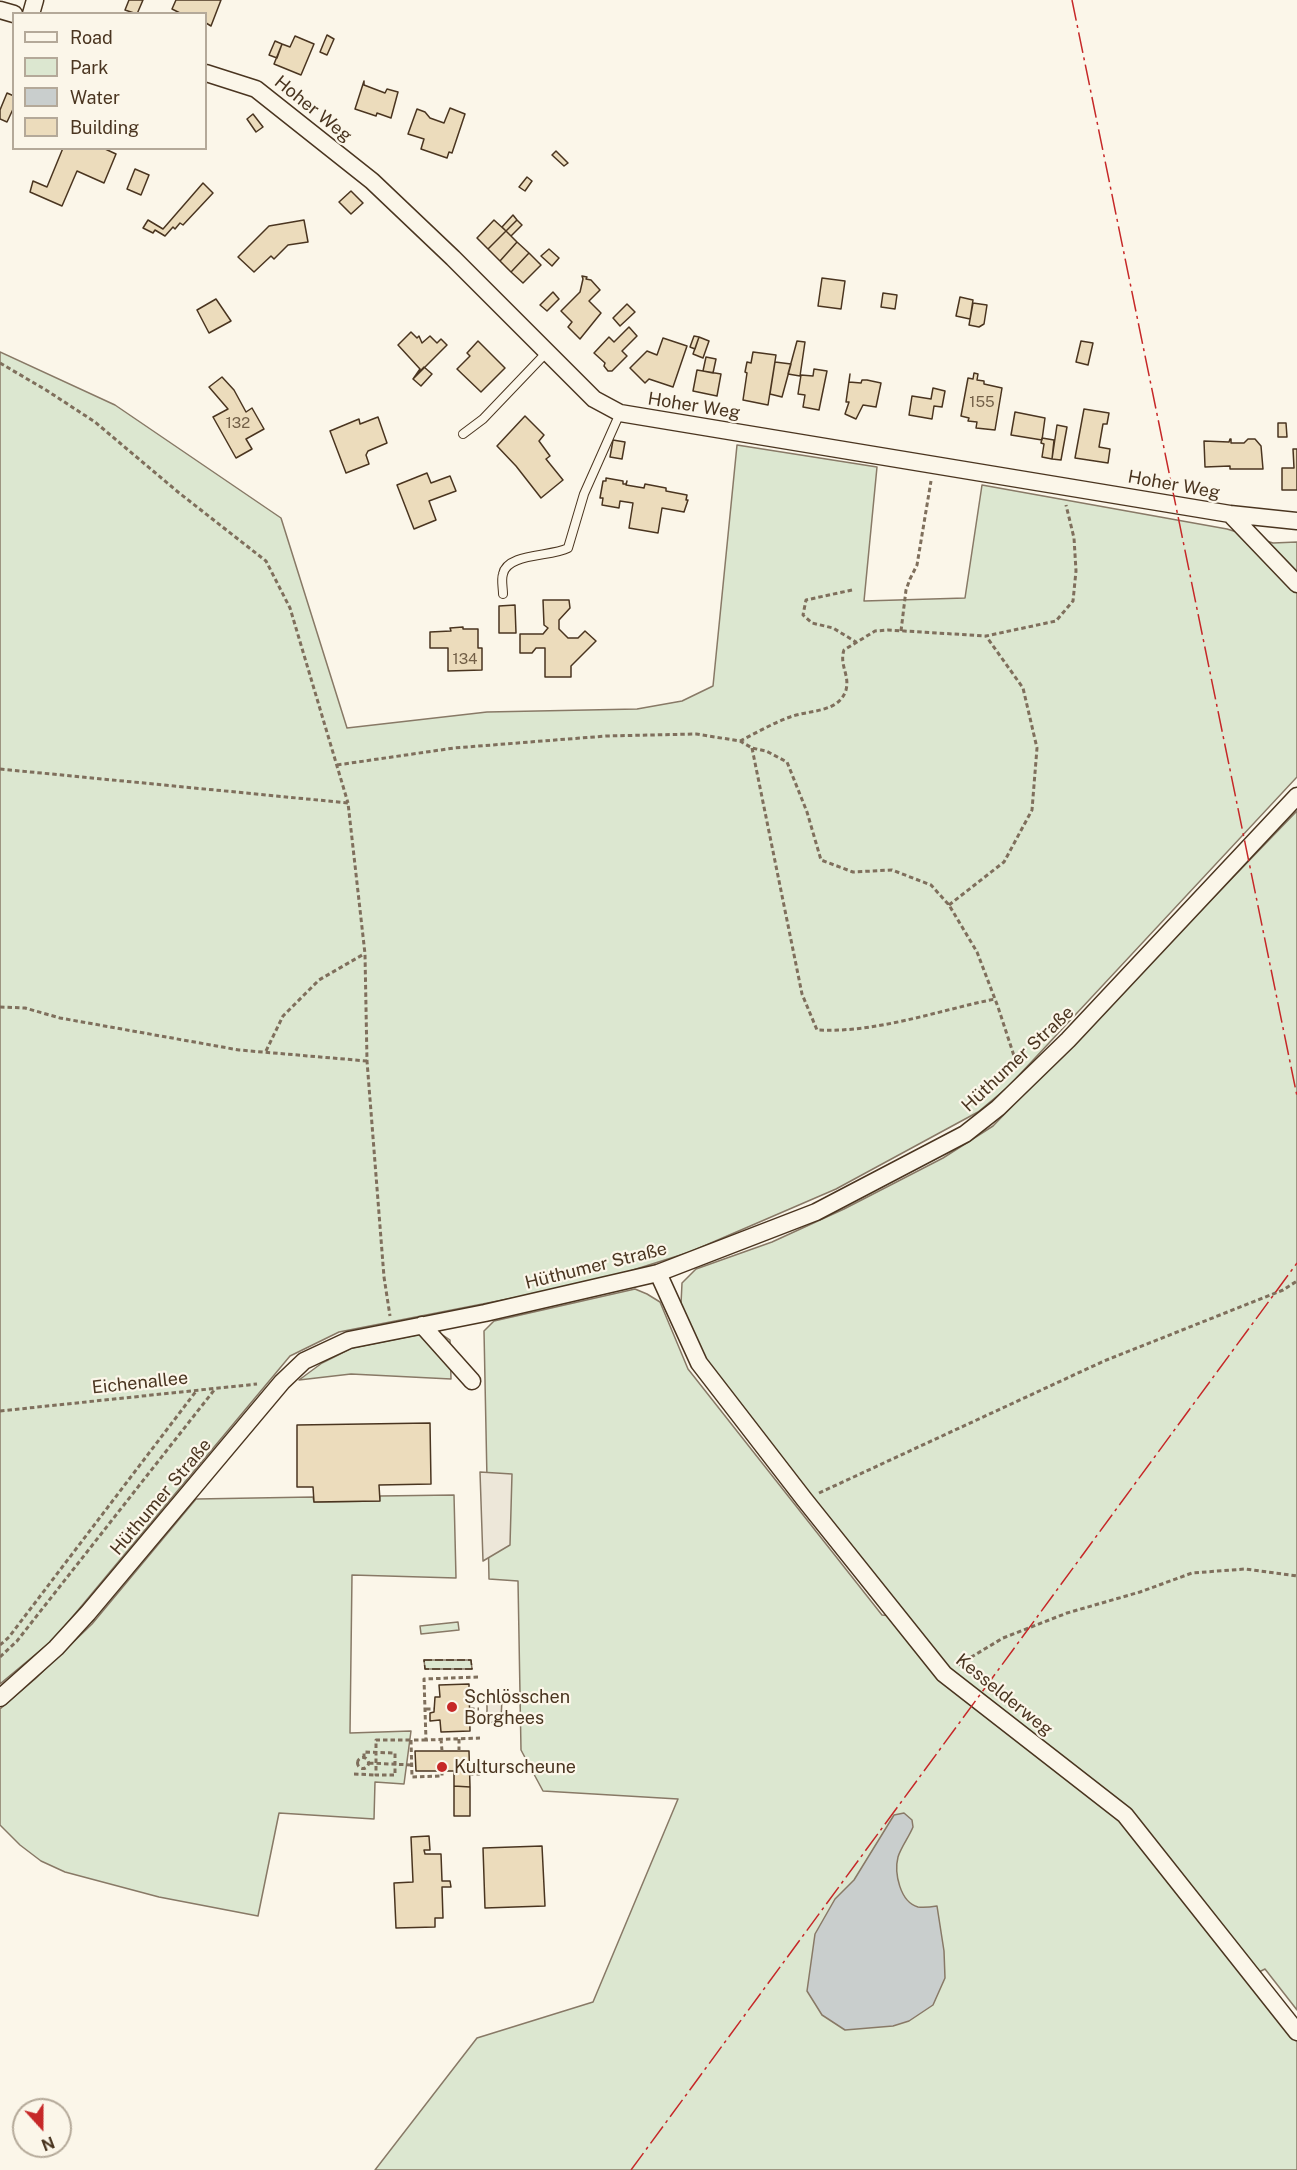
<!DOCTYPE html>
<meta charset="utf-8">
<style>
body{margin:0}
#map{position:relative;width:1297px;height:2170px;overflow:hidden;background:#fbf6e9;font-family:"Public Sans",sans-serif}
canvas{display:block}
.legend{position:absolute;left:12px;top:12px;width:195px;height:138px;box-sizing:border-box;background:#fbf6e9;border:2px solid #b4a999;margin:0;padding:8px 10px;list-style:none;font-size:18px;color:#4a3520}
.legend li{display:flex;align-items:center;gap:12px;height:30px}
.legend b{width:30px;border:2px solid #b4a999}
.north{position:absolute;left:12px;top:2098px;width:60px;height:60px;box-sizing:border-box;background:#fbf6e9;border:2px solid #b4a999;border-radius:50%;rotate:159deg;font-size:16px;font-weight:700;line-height:24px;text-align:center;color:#4a3520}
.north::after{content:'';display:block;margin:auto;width:21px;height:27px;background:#c62828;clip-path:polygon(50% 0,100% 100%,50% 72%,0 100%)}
</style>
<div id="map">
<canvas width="1297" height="2170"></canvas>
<ul class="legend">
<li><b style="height:8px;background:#fbf6e9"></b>Road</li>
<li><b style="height:16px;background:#dce7d0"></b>Park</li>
<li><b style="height:16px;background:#c9cecd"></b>Water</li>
<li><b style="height:16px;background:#ecdcbc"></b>Building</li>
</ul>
<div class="north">N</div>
</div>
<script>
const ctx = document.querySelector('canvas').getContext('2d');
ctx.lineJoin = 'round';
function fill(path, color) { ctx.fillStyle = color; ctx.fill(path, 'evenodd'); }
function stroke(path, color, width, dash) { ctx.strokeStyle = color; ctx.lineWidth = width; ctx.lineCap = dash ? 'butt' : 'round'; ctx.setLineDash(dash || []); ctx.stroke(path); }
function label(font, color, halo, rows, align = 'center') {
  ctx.font = font + ' "Public Sans",sans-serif'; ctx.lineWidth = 4.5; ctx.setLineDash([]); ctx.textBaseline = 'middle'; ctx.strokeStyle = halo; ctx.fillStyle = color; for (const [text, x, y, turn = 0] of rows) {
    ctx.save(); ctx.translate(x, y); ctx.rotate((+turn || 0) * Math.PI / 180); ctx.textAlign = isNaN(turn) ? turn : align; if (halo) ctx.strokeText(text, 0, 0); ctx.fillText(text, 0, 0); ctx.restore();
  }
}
const green = new Path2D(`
 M0 352 115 405 281 518 347 728 487 712 637 709 682 701 713 686 737 445 877 467 864 601 965 598 982 485 1227 529 1273 543 1297 542V777L1008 1087 978 1112 836 1189 690 1252 595 1282 339 1332 290 1356 54 1639 0 1684Z
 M1297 811V2010L1265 1969 1247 1978 1297 2041V2170H375L477 2038 593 2002 678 1799 543 1791 521 1750 518 1581 489 1579 484 1331 494 1321 635 1289 647 1294 660 1302 688 1369 882 1615 906 1617 705 1359 681 1304 682 1283 696 1269 772 1242 844 1209 943 1158 993 1126Z
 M437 1331 450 1340 451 1379 351 1374 299 1380 322 1363 352 1348Z
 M454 1495 456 1578 352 1575 350 1733 411 1731 404 1784 375 1782 374 1819 279 1813 258 1916 159 1897 65 1872 41 1861 20 1845 0 1825V1709L35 1679 92 1624 196 1499 313 1497 314 1502 379 1501 380 1496Z
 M458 1622 459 1630 421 1634 420 1626Z
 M424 1660H471L472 1669H425Z`);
fill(green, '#dce7d0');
stroke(green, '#887966', 1.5);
const parking = new Path2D(`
 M480 1472 512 1474 510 1545 483 1561Z
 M487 1690 502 1699 501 1719 487 1724Z`);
fill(parking, '#ede7d9');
stroke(parking, '#887966', 1.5);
const water = new Path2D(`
 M904 1813 912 1820 913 1827C909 1837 901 1847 898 1857 894 1873 900 1902 918 1907 924 1908 931 1907 937 1906L944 1951 945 1978 933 2005 909 2021 893 2026 845 2030 822 2015 807 1991 815 1934 835 1899 854 1880 894 1815Z`);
fill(water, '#c9cecd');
stroke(water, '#887966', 1.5);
const building = new Path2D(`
 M129 0H143L137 14 125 10Z
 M176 0H221L211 26 206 23V14H182L172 9Z
 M327 35 334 39 327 55 320 52Z
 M295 36 314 44 301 75 274 64 282 44 290 47Z
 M275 41 282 44 277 58 269 55Z
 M364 81V85L385 93 387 89 398 92 391 118 377 113 376 116 355 109Z
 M7 93 14 96V107L7 122 0 119V110Z
 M450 108 465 114 452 153 449 152 447 158 421 149 424 139 408 134 417 109 425 112 430 118 444 123Z
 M253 114 263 127 256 132 247 119Z
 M63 148H103L116 154 104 183 77 171 62 206 30 192 33 181 47 187Z
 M556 151 568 163 564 166 552 155Z
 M135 169 149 175 141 195 127 189Z
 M527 177 532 181 525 191 519 187Z
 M203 183 213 193 183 225 180 223 175 229 173 227 165 236 155 230 153 233 143 228 148 220 163 229Z
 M351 191 363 203 351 214 339 202Z
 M513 215 517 220 506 231 502 227Z
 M304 220 308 242 288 245 274 259 271 256 254 272 238 257 269 226Z
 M494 220 506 231 488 249 477 238Z
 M517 220 522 225 511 236 506 231Z
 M506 231 517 242 500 261 488 249Z
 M517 242 529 253 511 272 500 261Z
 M549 249 559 258 552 266 541 256Z
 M529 253 541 265 523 283 511 272Z
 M582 276 587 277 586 279 591 280 600 290 589 301 601 313 580 339 568 327 572 322 561 311 580 292 583 279Z
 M822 278 845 281 841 309 818 306Z
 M553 292 559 299 547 311 540 305Z
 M883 293 897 295 895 309 881 307Z
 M960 297 973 300 970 319 956 316Z
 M216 299 231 321 209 333 197 310Z
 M973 303 987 305 984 324 979 327 969 325Z
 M627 304 635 312 620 326 613 318Z
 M629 327 637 336 622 351 627 356 612 371H608L604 366 605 363 594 353 609 337 614 342Z
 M411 332 417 338 419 336 422 343 430 336 437 343 441 339 447 345 413 379 420 369 398 345Z
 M694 336 699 337 695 349 690 347Z
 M699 337 709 341 703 358 693 354Z
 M663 338 687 346 673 387 649 379 645 383 630 368 647 351 657 355Z
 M478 341 505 368 481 392 457 369 470 356 467 353Z
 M797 341 805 342 800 376 788 374Z
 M1081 341 1093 343 1088 365 1076 362Z
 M753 352 776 355 768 405 743 400 747 373 745 372 747 362 751 363Z
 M706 357 716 359 713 373 703 371Z
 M775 362 791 364 782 397 770 394Z
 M424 367 432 374 421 386 413 379Z
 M814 369 827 371 819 410 803 407 805 395 798 394 801 375 813 376Z
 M697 370 721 374 717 396 693 391Z
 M974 373 978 374 977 380 984 381V384L1002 388 995 430 976 428 977 422 968 421 969 418 961 416 968 378 973 379Z
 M850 374 849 382 861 383 862 380H867L881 383 876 407 863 405 856 419 845 414 849 402H846Z
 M222 377 234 390 246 412 252 408 264 429 246 439 252 449 236 458 213 417 228 409 209 387Z
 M933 388 945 391 942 407 934 406 932 419 909 415 912 396 931 399Z
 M1084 409 1109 413 1107 424H1103L1099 447 1110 449 1108 463 1075 458Z
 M1015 412 1045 418 1042 440 1011 435Z
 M525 416 544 435 539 441 550 456 546 459 563 480 541 498 516 466 497 446Z
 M378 417 387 443 368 451 366 455 369 464 346 473 330 431 359 419 360 424Z
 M1278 423H1286L1287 437H1278Z
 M1057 425 1067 427 1061 460 1052 459Z
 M1042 438 1054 440 1052 459 1042 457 1044 444 1041 443Z
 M1230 439H1231V443H1244L1248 439H1255L1261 446 1263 469H1230V466L1205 467 1204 441 1229 442Z
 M613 440 625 442 622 459 610 457Z
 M1293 449H1297V490H1282V468H1294Z
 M427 473 431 483 450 476 456 491 429 501 436 520 414 529 397 485Z
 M606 478 623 481V484H626L627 481 626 485 644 488 645 484 666 488V491L687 495 686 500H688L684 512 662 508 658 533 629 528 633 503 620 501 619 508 602 505 603 498H600L603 481H606Z
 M543 600H569L570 608 559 620V629L568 638H578L585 631 596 641 571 666V677H545V648H536L532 653H520V634H543L548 628 544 625Z
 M515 605 516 633H499V606Z
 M463 627V629H478V648H482V670L448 671V648H430V632L451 631 450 628Z
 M430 1423 431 1484 379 1485 380 1501 314 1502 313 1487H297V1425Z
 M469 1684 470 1731 441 1732 440 1720 430 1721V1713L434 1712 435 1697H440L439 1685Z
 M415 1751H469L470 1787 454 1786V1771H416Z
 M454 1786 470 1787V1816H454Z
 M429 1836 430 1850H424L425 1854H441L442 1881H450L451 1887H442L443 1918H435V1927L396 1928 394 1883 413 1882 411 1837Z
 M542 1846 545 1906 485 1908 483 1848Z`);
fill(building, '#ecdcbc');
stroke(building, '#4a3520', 1.5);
const lane = new Path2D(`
 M463 434 483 419 547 352
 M503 594C503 588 501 580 503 574 507 553 551 557 568 548L584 494 620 413`);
const street = new Path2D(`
 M0 10 14 14
 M31 14 35 0
 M206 73 256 89 372 181 453 258 594 399 620 413 1230 514 1297 521
 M1230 514 1297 584
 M658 1273 699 1363 804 1499 944 1674 1125 1815 1297 2032
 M422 1325 472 1381
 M0 1698 56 1648 88 1613 282 1382 304 1361 349 1340 485 1313 658 1273 816 1212 965 1134 998 1108 1068 1040 1297 796`);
stroke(lane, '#4a3520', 10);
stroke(street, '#4a3520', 19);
stroke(new Path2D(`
 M0 363 46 390 95 422 178 492 266 561 290 608 348 803
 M852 590 806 600 803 615 812 623 833 628 856 642
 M901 631 906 590 910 579 917 565 931 481
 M740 741C756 733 773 723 790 717 808 710 839 713 846 690 850 675 839 665 844 650L875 631 888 630 986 636 1056 621 1073 601 1076 571 1074 538 1066 505
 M752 748 802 994 817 1030C877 1033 936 1011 995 999
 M337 765 454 748 606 736 696 734 740 741 752 748 766 751 787 762 807 812 821 860 853 872 892 870 931 885 949 905 977 952 998 1007 1017 1065
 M0 769 348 803 365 954 367 1061 384 1277 390 1316
 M949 905 1004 862 1032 810 1037 748 1023 688 986 636
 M0 1007 25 1008 60 1018 239 1050 367 1061
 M266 1051 283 1016 319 980 364 954
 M0 1411 257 1384
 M819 1493 1104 1361 1283 1290 1297 1281
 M0 1645 9 1637 197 1390
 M0 1657 17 1641 215 1389
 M958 1665 1003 1638 1067 1613 1140 1592 1192 1573 1245 1569 1297 1576
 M478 1677 424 1679 426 1740 480 1738
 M426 1709H434
 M470 1709H479
 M441 1739 442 1751
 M426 1740H411L412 1777 442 1776V1770
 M459 1751V1739
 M357.5 1763a5.5 5.5 0 1 1 11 0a5.5 5.5 0 1 1-11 0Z
 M364 1758V1752L395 1753V1775H376V1740H411
 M369 1763 412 1765
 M354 1774 376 1775
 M469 1774H480`), '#7f6f5c', 3, [4.5, 3]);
stroke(lane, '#fbf6e9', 8);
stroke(street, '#fbf6e9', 16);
stroke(new Path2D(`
 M424 1660H471L472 1669H425Z`), '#4a3520', 1.5, [8, 3]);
stroke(new Path2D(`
 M1072 0 1297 1096
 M631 2170 1297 1263`), '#c62828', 1.5, [21, 4.5, 3, 4.5]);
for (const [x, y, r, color] of [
 [452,1707,6,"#c62828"],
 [442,1767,6,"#c62828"]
]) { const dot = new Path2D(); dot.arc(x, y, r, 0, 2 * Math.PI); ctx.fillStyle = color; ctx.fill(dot); stroke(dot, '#fbf6e9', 2); }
label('15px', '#725f47', null, [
 ["155",982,402],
 ["132",238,423],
 ["134",465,659]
]);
label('18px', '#4a3520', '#fbf6e9', [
 ["Hoher Weg",313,109,39],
 ["Hoher Weg",694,406,9],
 ["Hoher Weg",1174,485,10],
 ["Hüthumer Straße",1018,1059,-43],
 ["Hüthumer Straße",596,1266,-14],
 ["Eichenallee",140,1383,-6],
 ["Hüthumer Straße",161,1497,-50],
 ["Kesselderweg",1004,1695,39]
]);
label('18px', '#4a3520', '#fbf6e9', [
 ["Schlösschen",464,1697],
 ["Borghees",464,1718],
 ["Kulturscheune",454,1767]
], 'left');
</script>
